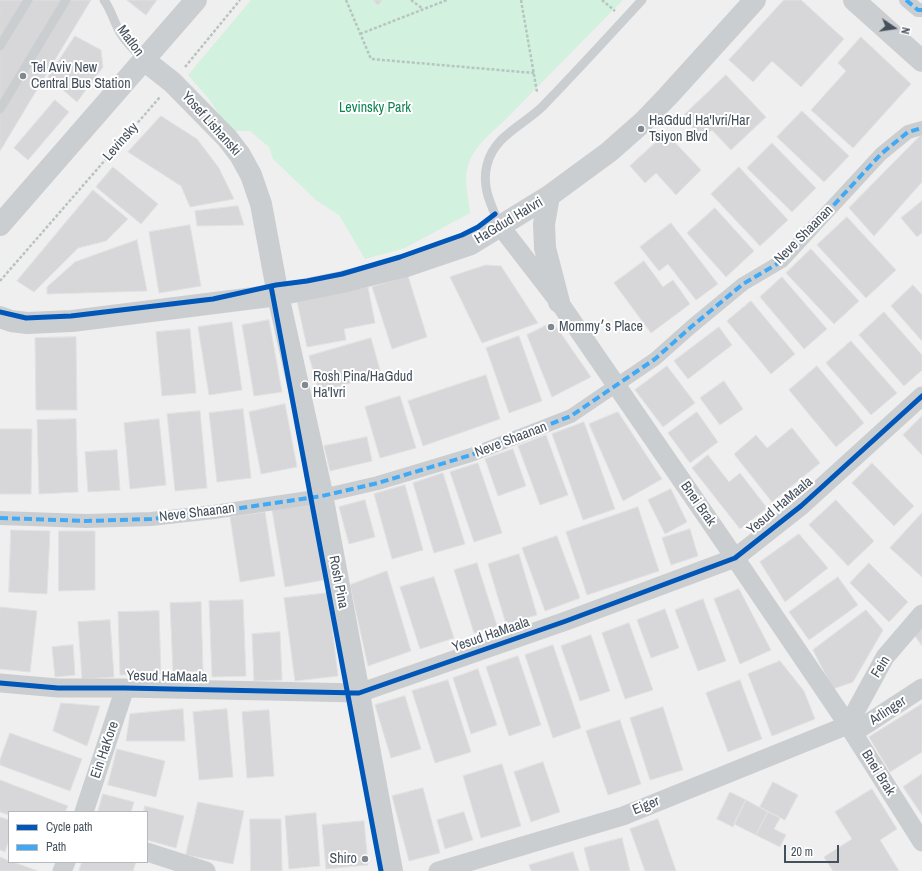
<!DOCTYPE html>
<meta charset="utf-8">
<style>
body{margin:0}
#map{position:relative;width:922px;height:871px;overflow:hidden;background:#f0efef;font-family:"Archivo Narrow",sans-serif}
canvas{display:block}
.legend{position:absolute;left:8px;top:811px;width:140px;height:52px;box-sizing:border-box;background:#fff;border:1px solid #b5b9be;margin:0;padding:5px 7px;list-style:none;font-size:12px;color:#45505d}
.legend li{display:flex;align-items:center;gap:8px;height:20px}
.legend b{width:20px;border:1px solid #b5b9be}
.north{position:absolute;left:874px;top:8px;width:40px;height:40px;-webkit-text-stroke:3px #fff;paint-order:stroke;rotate:103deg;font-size:11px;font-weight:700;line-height:16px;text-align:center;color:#45505d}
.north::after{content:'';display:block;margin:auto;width:14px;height:18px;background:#45505d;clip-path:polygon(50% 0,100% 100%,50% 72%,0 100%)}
.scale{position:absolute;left:784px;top:845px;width:55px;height:18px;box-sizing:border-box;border:2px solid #45505d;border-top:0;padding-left:5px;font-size:12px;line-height:14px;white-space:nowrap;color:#45505d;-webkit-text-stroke:3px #fff;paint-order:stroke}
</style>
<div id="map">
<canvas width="922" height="871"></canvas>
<ul class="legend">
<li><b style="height:5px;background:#0057b8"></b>Cycle path</li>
<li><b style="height:5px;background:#3fa9f5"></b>Path</li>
</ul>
<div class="north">N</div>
<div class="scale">20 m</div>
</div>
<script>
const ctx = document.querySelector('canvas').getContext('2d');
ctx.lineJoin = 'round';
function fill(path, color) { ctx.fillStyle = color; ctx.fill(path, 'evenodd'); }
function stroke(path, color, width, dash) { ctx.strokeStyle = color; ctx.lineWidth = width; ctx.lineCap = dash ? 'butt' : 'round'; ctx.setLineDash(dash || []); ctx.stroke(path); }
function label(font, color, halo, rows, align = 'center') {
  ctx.font = font + ' "Archivo Narrow",sans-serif'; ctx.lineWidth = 4; ctx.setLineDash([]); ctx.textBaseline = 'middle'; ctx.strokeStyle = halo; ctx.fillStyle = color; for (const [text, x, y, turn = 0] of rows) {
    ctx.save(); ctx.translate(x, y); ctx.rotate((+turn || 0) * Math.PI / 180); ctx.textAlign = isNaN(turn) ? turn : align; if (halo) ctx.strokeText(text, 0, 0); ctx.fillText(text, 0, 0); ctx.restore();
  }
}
fill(new Path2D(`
 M251 0H623L503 122C485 138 467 153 466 178 466 189 469 202 470 213L405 248 365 259 339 215 317 201 273 159 269 147 250 131H234L222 119 209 99 188 75Z`), '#d2f1df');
const building = new Path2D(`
 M0 0H91L0 151Z
 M127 0H157L146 15Z
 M373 0H382L378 5Z
 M784 0H801L844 39 801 87 772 61 753 82 729 60Z
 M75 36 101 50 103 67 77 102 48 77Z
 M861 37 911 84 853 148 811 110 846 71 838 63Z
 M726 75 766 117 731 150 712 130 702 138 682 117Z
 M55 100 69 112 28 160 14 148Z
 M802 111 849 156 824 182 777 137Z
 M161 116 197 139 219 168 234 199 190 207 181 186 128 152Z
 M666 133 701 170 676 195 656 173 645 183 630 166Z
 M922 134V182L874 236 849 208Z
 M772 143 816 188 792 212 747 168Z
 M113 167 158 204 141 224 96 187Z
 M739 167 788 220 760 246 711 194Z
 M93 190 128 219 106 241 78 248 34 292 17 281Z
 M922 201V233L917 237 901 218Z
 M238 206 244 225 197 226 195 211Z
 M715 208 754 251 726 277 687 233Z
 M847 217 896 270 866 298 817 245Z
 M671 223 718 284 696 300 668 264 659 271 640 247Z
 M190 225 201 286 159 293 149 232Z
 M137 240 147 291 47 294V287L75 262Z
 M811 249 859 301 834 324 786 273Z
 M644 261 663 287 673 280 690 304 651 333 614 283Z
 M486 265 501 266 538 323 482 343 450 277Z
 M408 276 427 337 392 349 372 287Z
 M782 277 827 329 804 349 760 297Z
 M913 285 922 295V341L891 306Z
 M368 287 375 323 344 329 346 340 307 347 297 301Z
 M751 301 795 354 771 374 727 321Z
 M884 312 922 355V370L904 386 859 335Z
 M269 320 282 392 254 396 242 325Z
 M232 322 242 390 209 395 198 327Z
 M553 322 591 377 552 397 527 335Z
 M719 327 732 345 688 379 674 361Z
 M190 329 196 393 162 396 156 332Z
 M519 336 542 401 509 413 486 348Z
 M76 337 77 410H36L35 338Z
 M371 338 381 374 319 392 309 356Z
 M851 341 897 393 871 415 826 363Z
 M667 366 695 403 663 427 635 390Z
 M817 366 864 423 836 447 789 390Z
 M486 375 500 419 423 446 408 401Z
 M724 381 743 409 720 425 700 398Z
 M400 396 416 448 380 458 365 407Z
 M285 404 297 467 261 474 249 412Z
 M243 409 251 478 217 482 209 413Z
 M200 411 207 488 175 491 167 414Z
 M618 412 662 479 623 501 589 424Z
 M697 412 718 442 690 463 668 433Z
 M922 416V455L903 435Z
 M76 419 78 492 39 494 37 420Z
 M159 419 166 485 130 489 124 423Z
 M584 422 615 509 583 520 552 434Z
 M792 428 820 463 772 502 734 454 756 435 767 448Z
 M0 429H32L31 494H0Z
 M546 435 568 495 540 505 518 446Z
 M367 437 372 461 330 471 324 446Z
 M513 449 526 486 498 496 485 459Z
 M117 450 120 490 88 492 85 452Z
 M708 455 729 482 740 473 767 508 740 529 692 468Z
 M478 463 502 533 474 542 450 472Z
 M872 463 914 506 894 526 852 483Z
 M443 473 465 544 434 553 413 483Z
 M405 485 423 550 392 559 374 494Z
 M671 489 687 522 665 534 648 500Z
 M365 500 375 537 349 544 339 507Z
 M836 500 874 541 848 566 809 525Z
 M311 503 324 580 285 587 272 510Z
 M638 507 659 571 587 595 566 532Z
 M265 512 275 576 240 582 230 517Z
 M922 513V577L890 548Z
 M690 529 698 556 671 565 662 538Z
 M11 530 50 531 47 594 9 592Z
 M59 531H95V590L59 591Z
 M799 534 828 568 785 602 760 562Z
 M557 536 580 598 545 611 522 548Z
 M519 554 537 615 506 624 488 564Z
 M477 563 497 626 474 633 454 570Z
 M869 563 908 602 889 622 850 583Z
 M387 571 411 651 368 666 350 585Z
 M434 577 454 638 420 649 400 587Z
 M838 577 858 605 809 640 789 612Z
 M739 589 771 650 740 664 714 599Z
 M328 593 338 676 295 681 284 598Z
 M703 599 726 661 698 671 675 610Z
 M243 600 246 676 212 677 209 601Z
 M201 602 203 671 173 672 170 603Z
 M0 607 37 611 30 672 0 669Z
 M665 609 679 648 651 658 637 620Z
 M866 610 883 630 853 682 833 689 813 650Z
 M159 611 161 674 120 675 118 612Z
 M110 620 114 677 82 679 78 622Z
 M629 623 653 690 625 699 602 633Z
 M922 627V646L915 636Z
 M280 632 282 680 254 681 252 634Z
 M591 635 610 691 580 701 561 646Z
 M73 645 75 675 55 677 52 647Z
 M553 645 581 728 553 738 525 655Z
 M518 656 541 725 509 736 486 667Z
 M780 661 804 691 815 719 772 736 748 674Z
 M478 669 497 725 471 734 453 678Z
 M448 680 471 752 435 763 412 691Z
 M740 680 762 739 728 752 706 693Z
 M405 696 421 749 391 758 375 705Z
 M61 703 100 706 87 746 53 731Z
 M922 704V752L890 772 869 737Z
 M663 707 683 770 650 780 630 718Z
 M183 709 185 741H126L130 714Z
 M227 709 233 777 199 780 193 712Z
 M269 710 274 776 247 778 242 712Z
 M620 720 641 784 608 795 586 731Z
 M10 733 82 759 70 791 0 765V760Z
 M117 749 165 761 156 797 108 785Z
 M543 762 560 812 531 822 514 772Z
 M502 764 521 826 481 838 463 776Z
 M922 774V815L903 787Z
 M0 780 68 806 65 812H9V815L0 812Z
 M773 782 798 795 785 820 760 807Z
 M423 788 440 853 409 861 392 796Z
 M872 789 897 829 880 840 899 871H833L824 857 852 839 835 812Z
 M730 792 746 800 733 827 717 819Z
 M103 794 134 802 131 812H98Z
 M746 800 768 812 756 835 734 824Z
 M198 802 244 811 233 864 186 855Z
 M145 806 184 816 176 848 147 840V812H144Z
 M464 812 473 840 445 849 437 820Z
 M768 812 780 818 774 829 786 835 780 847 756 835Z
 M316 813 320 866 289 869 285 816Z
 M0 817 9 820V840L5 852 0 850Z
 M250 819H281L282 871H251Z
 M658 819 676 871H645L630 829Z
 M364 821 368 865 326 869 322 825Z
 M622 838 630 871H590L584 848Z
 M573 852 579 871H531L529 865Z
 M0 857 9 861V862H13L38 871H0Z
 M82 862H136L133 871H79Z`);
fill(building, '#d7d7d9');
stroke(building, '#e1e1e2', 1);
stroke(new Path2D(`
 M346 0 371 59 534 73
 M411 0 423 9
 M521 0 537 92
 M602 0 615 11
 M360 34 447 0
 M185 67 240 0
 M0 281 160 97`), '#b8c4c1', 2.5, [3, 2]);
stroke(new Path2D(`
 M104 0C112 11 114 23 121 34 127 44 136 52 144 60
 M0 46 28 0
 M0 109 66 0
 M500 226C492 206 481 188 487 165 494 136 522 126 542 107 576 72 609 36 642 0`), '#cbced0', 9);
stroke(new Path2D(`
 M906 0 918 10H922
 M0 518 86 521 151 519 214 512 322 496 378 483 471 455 571 416 655 359 691 327 743 284 782 261 881 154 908 132 922 128`), '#cbced0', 14);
stroke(new Path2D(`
 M501 227 559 302 735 558 848 725 922 842
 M0 683 58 688H125L359 693 566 621 735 558 801 506 922 396
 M853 733 922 688
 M84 812 125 688
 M147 852 206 871
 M62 871 66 862
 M438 871 623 816 848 725 885 657 922 614`), '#cbced0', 19);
stroke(new Path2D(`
 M854 0 922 61
 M144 60 172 82 227 138 240 155 251 175 261 204 278 295 321 489 392 871
 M549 196 544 224 545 248 559 302
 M0 225 196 0
 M0 317 11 321 27 323 72 321 278 295 342 282 406 266 471 244 549 196 609 152 643 122 668 96 755 0`), '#cbced0', 22);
stroke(new Path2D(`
 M906 0 918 10H922
 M0 518 86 521 151 519 214 512 322 496 378 483 471 455 571 416 655 359 691 327 743 284 782 261 881 154 908 132 922 128`), '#3fa9f5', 4, [8, 4]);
stroke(new Path2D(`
 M271 286 381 871
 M0 312 26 318 71 316 213 299 276 285 307 281 342 274 400 257 462 235 478 227 495 214
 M0 683 58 688H125L359 693 566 621 735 558 801 506 922 396`), '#0057b8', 5);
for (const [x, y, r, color] of [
 [23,76,4,"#818890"],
 [641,129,4,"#818890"],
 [551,327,4,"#818890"],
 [305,385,4,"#818890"],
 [365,859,4,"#818890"]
]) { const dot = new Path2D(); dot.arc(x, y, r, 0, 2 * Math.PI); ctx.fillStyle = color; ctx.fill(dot); stroke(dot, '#fff', 1.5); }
label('14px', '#45505d', '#fff', [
 ["Matlon",130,41,53],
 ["Yosef Lishanski",211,124,48],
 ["Levinsky",121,142,-49],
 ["HaGdud HaIvri",509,221,-31],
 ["Neve Shaanan",804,235,-45],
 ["Neve Shaanan",511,440,-21],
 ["Bnei Brak",698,504,55],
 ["Yesud HaMaala",780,506,-40],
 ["Neve Shaanan",197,513,-7],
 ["Rosh Pina",338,582,79],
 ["Yesud HaMaala",491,635,-19],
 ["Fein",881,667,-58],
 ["Yesud HaMaala",167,677,1],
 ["Arlinger",888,711,-33],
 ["Ein HaKore",105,750,-71],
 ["Bnei Brak",878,773,58],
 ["Eiger",646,806,-22]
]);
label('14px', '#45505d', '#fff', [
 ["Tel Aviv New",31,68],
 ["Central Bus Station",31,84],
 ["HaGdud Ha'Ivri/Har",649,121],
 ["Tsiyon Blvd",649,137],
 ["Mommy׳s Place",559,327],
 ["Rosh Pina/HaGdud",313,377],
 ["Ha'Ivri",313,393],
 ["Shiro",357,859,"right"]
], 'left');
label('14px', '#118350', '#fff', [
 ["Levinsky Park",375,108]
]);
</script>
